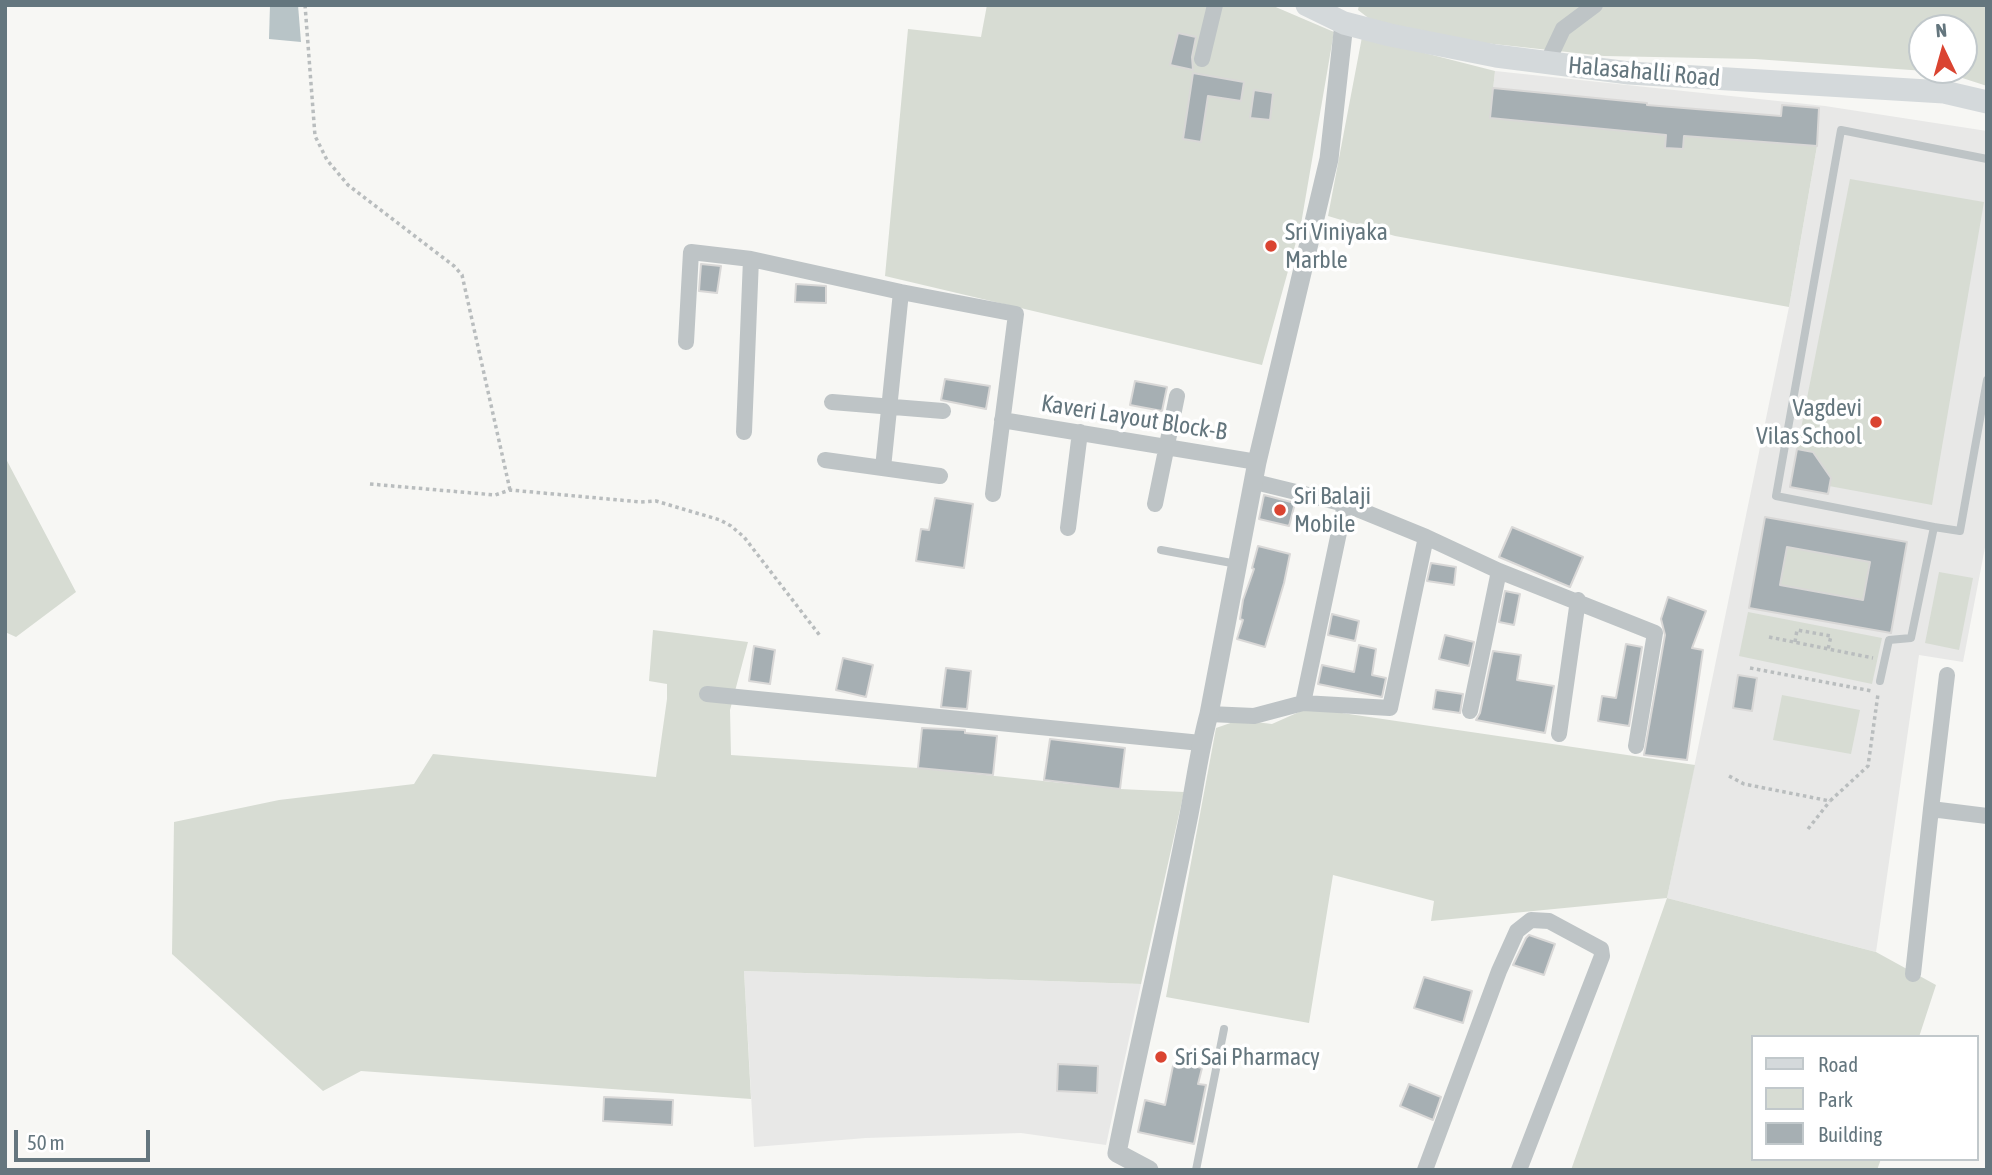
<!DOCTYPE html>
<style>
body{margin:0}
#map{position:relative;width:1992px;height:1175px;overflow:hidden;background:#f7f7f4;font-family:"Asap Condensed",sans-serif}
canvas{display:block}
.frame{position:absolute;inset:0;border:7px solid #64767e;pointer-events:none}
.legend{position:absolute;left:1751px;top:1035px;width:228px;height:126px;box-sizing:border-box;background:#fff;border:2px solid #c1c8cb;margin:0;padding:9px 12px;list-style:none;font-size:21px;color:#64767e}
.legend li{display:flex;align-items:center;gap:14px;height:35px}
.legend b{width:35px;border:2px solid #c1c8cb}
.north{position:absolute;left:1908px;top:14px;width:70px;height:70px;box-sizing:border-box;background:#fff;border:2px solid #c1c8cb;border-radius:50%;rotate:355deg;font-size:19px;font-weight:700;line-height:28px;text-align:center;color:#64767e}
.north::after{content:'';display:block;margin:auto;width:24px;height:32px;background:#da4431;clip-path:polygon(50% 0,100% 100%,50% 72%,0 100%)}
.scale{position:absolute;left:14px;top:1130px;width:136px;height:32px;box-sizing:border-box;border:4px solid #64767e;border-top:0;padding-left:9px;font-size:21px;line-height:24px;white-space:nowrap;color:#64767e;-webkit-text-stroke:5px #fff;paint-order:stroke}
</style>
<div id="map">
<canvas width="1992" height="1175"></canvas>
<div class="frame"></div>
<ul class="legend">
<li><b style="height:9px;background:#d4d9db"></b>Road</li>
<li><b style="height:19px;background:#d7dcd3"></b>Park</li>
<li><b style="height:19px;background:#a6afb3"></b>Building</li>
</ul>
<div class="north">N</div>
<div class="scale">50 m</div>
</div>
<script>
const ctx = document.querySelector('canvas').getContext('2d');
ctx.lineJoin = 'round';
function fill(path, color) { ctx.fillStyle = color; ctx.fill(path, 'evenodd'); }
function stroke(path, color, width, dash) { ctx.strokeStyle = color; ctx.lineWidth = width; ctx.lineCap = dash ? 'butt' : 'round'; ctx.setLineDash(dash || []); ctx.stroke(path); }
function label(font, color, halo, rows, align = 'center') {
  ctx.font = font + ' "Asap Condensed",sans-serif'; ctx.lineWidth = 7; ctx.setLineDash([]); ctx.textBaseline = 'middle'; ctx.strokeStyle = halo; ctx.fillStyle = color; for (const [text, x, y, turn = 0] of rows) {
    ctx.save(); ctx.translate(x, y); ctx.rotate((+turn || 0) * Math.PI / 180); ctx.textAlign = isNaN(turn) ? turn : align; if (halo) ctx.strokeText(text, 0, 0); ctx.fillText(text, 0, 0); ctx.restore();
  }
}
fill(new Path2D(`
 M1495 71 1825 106 1987 131V537L1963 662 1919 655 1876 952 1667 898 1789 307 1817 146 1684 136 1683 149 1665 148 1490 118Z
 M744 971 1141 984 1106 1145 1021 1133 866 1138 754 1147Z`), '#e8e8e7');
fill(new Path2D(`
 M987 5H1271L1334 32 1301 224 1262 365 885 276 908 29 981 37Z
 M1359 5H1987V86L1950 74 1925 71 1755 59 1604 56 1466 41 1371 20 1358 10ZM1922 28H1964V70H1922Z
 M1362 37 1495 71 1490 118 1668 112 1666 148 1683 149 1684 136 1817 146 1789 307 1395 236 1328 216Z
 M1850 179 1984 202 1932 505 1829 486 1797 449Z
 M5 457 76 592 16 637 5 632Z
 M1787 547 1870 562 1863 600 1780 585Z
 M1939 572 1973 578 1959 650 1925 643Z
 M1748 612 1882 638 1872 684 1739 656Z
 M653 630 748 642 730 710 731 755 918 768 1120 789 1184 792 1141 984 744 971 751 1099 361 1071 323 1091 172 954 174 822 279 800 414 784 433 754 656 777 667 699V684L649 681Z
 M1782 695 1860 710 1851 754 1773 740Z
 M1308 708 1695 765 1667 898 1876 952 1936 985 1919 1037H1752V1159H1881L1877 1170H1571L1667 898 1431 921 1434 901 1333 875 1309 1023 1166 997 1216 728 1239 720 1272 724Z`), '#d7dcd3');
fill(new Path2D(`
 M270 5H298L301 42 269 39Z`), '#b8c4c7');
const building = new Path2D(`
 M1178 33 1196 37 1192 57 1193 70 1170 65Z
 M1193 73 1244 82 1241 101 1208 96 1201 142 1183 139Z
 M1493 88 1647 103V105L1781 116 1782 105 1819 108 1817 146 1684 136 1683 149 1665 148 1666 135 1490 118Z
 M1254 90 1273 93 1270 120 1250 118Z
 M701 264 721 266 717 293 699 291Z
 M796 284 826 286V303L795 302Z
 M945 379 990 386 986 409 941 400Z
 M1135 381 1167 387 1162 411 1130 405Z
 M1797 449 1813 452 1831 478 1828 494 1790 487Z
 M1264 495 1295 503 1289 526 1259 519Z
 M935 498 973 504 964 568 916 561 921 529 929 530Z
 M1765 517 1907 542 1891 633 1749 608ZM1787 547 1870 562 1863 600 1780 585Z
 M1512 527 1583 557 1570 587 1499 557Z
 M1258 546 1290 554 1284 583 1265 647 1237 639 1243 620 1240 619 1243 600 1254 569 1252 568Z
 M1431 563 1456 567 1454 585 1427 581Z
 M1505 591 1520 594 1514 625 1499 622Z
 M1668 597 1706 611 1692 648 1703 650 1687 760 1644 755 1665 635 1661 619Z
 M1332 614 1359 621 1355 641 1328 635Z
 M1445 635 1474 642 1469 666 1439 659Z
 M1626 644 1642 647 1629 726 1598 721 1602 696 1616 698Z
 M1359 645 1376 649 1372 675 1386 678 1382 697 1318 684 1322 665 1354 672Z
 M754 646 775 650 770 684 749 681Z
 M1493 651 1521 655 1517 680 1554 686 1545 733 1476 720 1480 713Z
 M843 658 873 665 866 697 836 690Z
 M946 668 971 671 967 709 941 707Z
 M1738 675 1757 678 1752 711 1733 708Z
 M1436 690 1463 694 1460 713 1433 709Z
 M922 728 965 730V733L997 736 993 775 918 768Z
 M1050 739 1125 748 1120 789 1044 780Z
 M1529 935 1555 944 1544 975 1513 965 1526 938Z
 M1424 977 1472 991 1463 1023 1414 1008Z
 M1174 1061 1202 1068 1198 1084 1206 1085 1194 1144 1138 1132 1145 1100 1165 1105Z
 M1058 1064 1098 1066 1097 1093 1057 1091Z
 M1409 1084 1441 1097 1433 1120 1400 1106Z
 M604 1097 673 1100 672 1125 603 1121Z`);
fill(building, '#a6afb3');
stroke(building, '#d9d8d7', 2);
stroke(new Path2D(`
 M305 5 315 136 327 160 348 185 454 266 462 275 510 490
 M370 484 495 495 510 490 641 502 656 501 720 520 731 526 744 537 821 637
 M1769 637 1873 658
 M1795 642 1797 630 1831 636 1828 649
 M1750 668 1872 691
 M1729 776 1744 784 1830 801 1868 766 1878 694
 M1808 829 1830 801`), '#b9bdbe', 3.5, [3.5, 3.5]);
stroke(new Path2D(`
 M1934 527 1776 496 1841 130 1987 159
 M1161 550 1237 564
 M1880 681 1889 640 1911 638 1934 527 1960 531 1987 380
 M1196 1170 1224 1029`), '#bec4c6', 8);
stroke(new Path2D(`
 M1202 59 1215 5
 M1547 63 1563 29 1595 5
 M686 342 691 252 751 259 901 292 1016 314 993 494
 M832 402 943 411
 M1002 420 1257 462
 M744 432 751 259
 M825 460 940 476
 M883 468 901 292
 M1255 482 1345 504 1426 537 1499 571 1655 633 1636 746
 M1155 504 1177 396
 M1068 528 1080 432
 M1947 675 1931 809 1987 816
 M707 694 1201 743
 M1303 703 1345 504
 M1470 711 1499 571
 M1209 714 1254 716 1303 703 1390 708 1426 537
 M1559 734 1578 600
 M1913 974 1931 809
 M1425 1170 1499 971 1517 931 1531 920 1549 921 1601 949 1602 956 1519 1170`), '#bec4c6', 16);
stroke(new Path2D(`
 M1149 1170 1117 1153C1138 1047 1164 941 1185 834 1194 794 1198 754 1209 714L1257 462 1329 159 1344 23`), '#bec4c6', 19);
stroke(new Path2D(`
 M1307 5 1344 23 1390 35 1496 56 1629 73 1944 92 1987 102`), '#d4d9db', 23);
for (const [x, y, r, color] of [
 [1271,246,7,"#da4431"],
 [1876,422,7,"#da4431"],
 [1280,510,7,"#da4431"],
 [1161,1057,7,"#da4431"]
]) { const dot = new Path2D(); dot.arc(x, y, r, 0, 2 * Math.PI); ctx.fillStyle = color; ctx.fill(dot); stroke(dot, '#fff', 2.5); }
label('24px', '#64767e', '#fff', [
 ["Halasahalli Road",1644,72,5],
 ["Kaveri Layout Block-B",1134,418,9]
]);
label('24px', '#64767e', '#fff', [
 ["Sri Viniyaka",1285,232],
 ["Marble",1285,260],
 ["Vagdevi",1862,408,"right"],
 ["Vilas School",1862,436,"right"],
 ["Sri Balaji",1294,496],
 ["Mobile",1294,524],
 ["Sri Sai Pharmacy",1175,1057]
], 'left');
</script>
